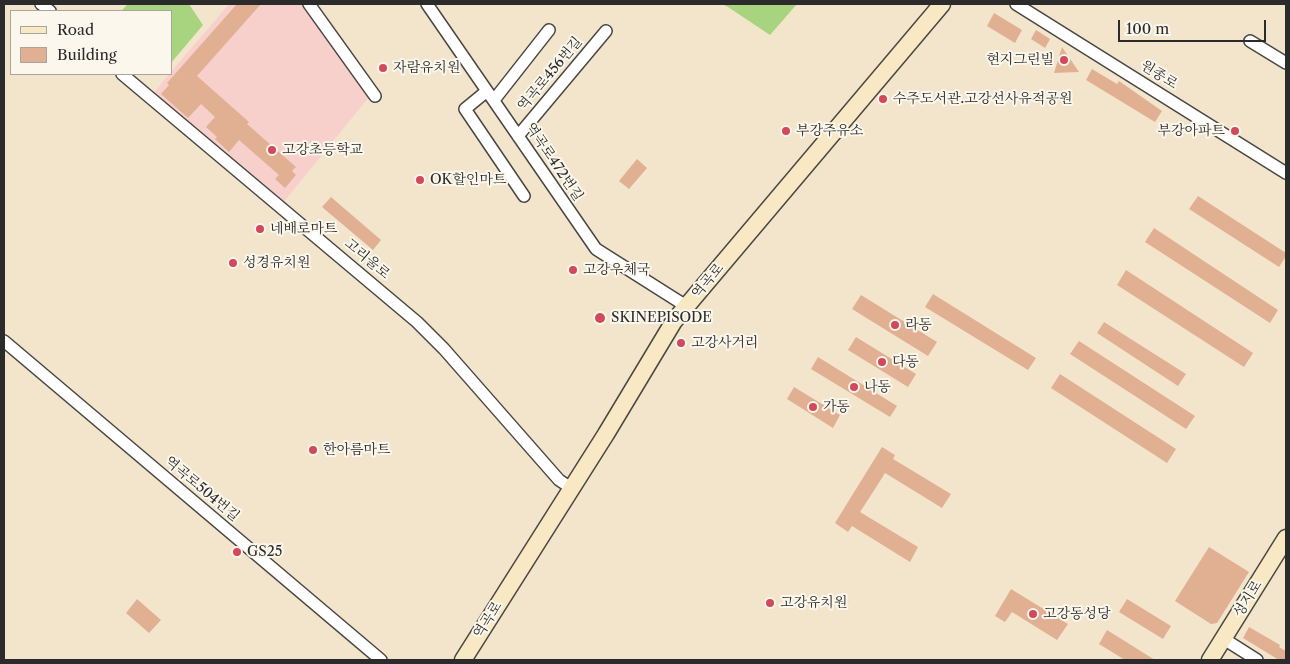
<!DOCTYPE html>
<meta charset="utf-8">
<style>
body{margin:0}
#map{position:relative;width:1290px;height:664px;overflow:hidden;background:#f3e5cb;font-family:"Libre Caslon Text",serif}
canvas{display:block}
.frame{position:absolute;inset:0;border:5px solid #2b2b2b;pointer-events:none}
.legend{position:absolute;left:10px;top:10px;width:162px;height:65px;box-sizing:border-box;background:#fbf7ec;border:1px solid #a8a59f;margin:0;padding:6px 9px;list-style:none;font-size:15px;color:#2b2b2b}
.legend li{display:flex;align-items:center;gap:10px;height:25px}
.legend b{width:25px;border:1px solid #a8a59f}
.scale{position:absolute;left:1118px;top:20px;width:148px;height:22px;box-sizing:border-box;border:2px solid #2b2b2b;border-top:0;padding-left:6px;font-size:15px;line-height:18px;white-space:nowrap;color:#2b2b2b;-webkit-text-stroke:4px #fbf7ec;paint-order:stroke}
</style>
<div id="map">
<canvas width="1290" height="664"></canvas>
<div class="frame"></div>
<ul class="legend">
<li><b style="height:6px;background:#f8e8c3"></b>Road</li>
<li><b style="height:14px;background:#e1b092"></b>Building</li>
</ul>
<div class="scale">100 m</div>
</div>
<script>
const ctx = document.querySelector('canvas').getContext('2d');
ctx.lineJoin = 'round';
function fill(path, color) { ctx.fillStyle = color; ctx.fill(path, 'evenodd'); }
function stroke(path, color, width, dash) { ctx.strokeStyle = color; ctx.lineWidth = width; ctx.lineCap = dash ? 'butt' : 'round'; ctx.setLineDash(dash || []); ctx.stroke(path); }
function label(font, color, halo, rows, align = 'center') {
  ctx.font = font + ' "Libre Caslon Text","Noto Serif KR",serif'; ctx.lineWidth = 4; ctx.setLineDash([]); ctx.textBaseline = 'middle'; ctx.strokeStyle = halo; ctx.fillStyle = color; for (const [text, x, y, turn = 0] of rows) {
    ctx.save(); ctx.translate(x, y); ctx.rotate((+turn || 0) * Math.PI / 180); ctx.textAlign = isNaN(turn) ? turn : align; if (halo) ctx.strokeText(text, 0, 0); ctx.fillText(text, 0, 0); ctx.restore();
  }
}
fill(new Path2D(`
 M229 4H304L370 96 282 204 152 95 169 74H171V72Z`), '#f7d0cc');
fill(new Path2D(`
 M128 4H189L203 25 171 63V11H121Z
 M722 4H797L770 35 728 7Z`), '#a8d480');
fill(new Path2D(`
 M237 4H261L197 76 249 122 247 124 296 167 292 171 296 175 285 188 275 179 279 175 239 140 229 152 215 139 217 137 206 127 215 117 201 104 188 118 161 94 169 85 167 83Z
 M994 13 1022 30 1015 43 987 26Z
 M1036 30 1050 39 1045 48 1031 39Z
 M1062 47 1079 72 1054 73Z
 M1092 69 1117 84 1119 81 1162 111 1155 122 1086 80Z
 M637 159 647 168 629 189 619 181Z
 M1198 196 1286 253V256L1279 267 1189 209Z
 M331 197 381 240 373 250 322 207Z
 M1154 228 1278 310 1270 323 1145 242Z
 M1126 270 1253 353 1244 367 1117 285Z
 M933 294 1036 358 1028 370 925 307Z
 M861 295 937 342 928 356 852 309Z
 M1104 322 1186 374 1178 386 1097 333Z
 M856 337 916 374 908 387 848 350Z
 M1079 341 1195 416 1186 429 1070 354Z
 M818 357 897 406 890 417 811 369Z
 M1060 374 1176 449 1167 463 1051 388Z
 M794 387 840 415 833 428 787 399Z
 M882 447 895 455 893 459 951 494 942 508 885 473 875 489 860 512 918 547 910 562 852 526 848 532 835 523Z
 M1209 547 1249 572 1217 623 1211 624 1175 601Z
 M1011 589 1068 624 1057 640 1012 612 1005 622 995 616Z
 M137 599 161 620 149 633 126 613Z
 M1127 599 1171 626 1163 639 1119 612Z
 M1249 627 1280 645 1279 647 1286 651V660H1279L1243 638Z
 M1107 630 1155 660H1125L1099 644Z`), '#e1b092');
const street = new Path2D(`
 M41 4 50 11
 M309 4 375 96
 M427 4 596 249 686 306
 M1016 4 1286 173
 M1250 41 1286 63
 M122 74 417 322 444 349 559 480 571 488
 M487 91 465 109 524 196
 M494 100 549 30
 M518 136 606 31
 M4 341 381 660
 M1224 639 1257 660`);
const secondary = new Path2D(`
 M463 660 606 434 674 321 942 4
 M1210 660 1286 538`);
stroke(street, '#494743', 14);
stroke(secondary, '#494743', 19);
stroke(street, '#fff', 11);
stroke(secondary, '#f8e8c3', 16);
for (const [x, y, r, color] of [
 [1064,60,5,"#d1495b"],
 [383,68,5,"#d1495b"],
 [883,99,5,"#d1495b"],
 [786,131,5,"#d1495b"],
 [1235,131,5,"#d1495b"],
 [272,150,5,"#d1495b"],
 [420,180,5,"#d1495b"],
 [260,229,5,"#d1495b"],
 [233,263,5,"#d1495b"],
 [573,270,5,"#d1495b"],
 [600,318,6,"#d1495b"],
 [895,325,5,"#d1495b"],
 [681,343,5,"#d1495b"],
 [882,362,5,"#d1495b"],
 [854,387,5,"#d1495b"],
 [813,407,5,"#d1495b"],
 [313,450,5,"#d1495b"],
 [237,552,5,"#d1495b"],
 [770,603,5,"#d1495b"],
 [1033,614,5,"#d1495b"]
]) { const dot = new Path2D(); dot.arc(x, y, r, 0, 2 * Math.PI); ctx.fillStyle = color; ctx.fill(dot); stroke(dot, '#fbf7ec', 2); }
label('14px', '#2b2b2b', '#fbf7ec', [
 ["현지그린빌",1054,60,"right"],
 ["자람유치원",393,68],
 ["수주도서관.고강선사유적공원",893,99],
 ["부강주유소",796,131],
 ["부강아파트",1225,131,"right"],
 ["고강초등학교",282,150],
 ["OK할인마트",430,180],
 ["네배로마트",270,229],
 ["성경유치원",243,263],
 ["고강우체국",583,270],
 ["SKINEPISODE",611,318],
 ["라동",905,325],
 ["고강사거리",691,343],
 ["다동",892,362],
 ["나동",864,387],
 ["가동",823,407],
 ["한아름마트",323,450],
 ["GS25",247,552],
 ["고강유치원",780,603],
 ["고강동성당",1043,614]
], 'left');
label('14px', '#2b2b2b', '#fbf7ec', [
 ["역곡로456번길",550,74,-50],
 ["원종로",1159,75,32],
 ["역곡로472번길",554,162,56],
 ["고리울로",367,259,40],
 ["역곡로",708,281,-50],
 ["역곡로504번길",202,489,40],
 ["성지로",1248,599,-58],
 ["역곡로",488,620,-58]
]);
</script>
